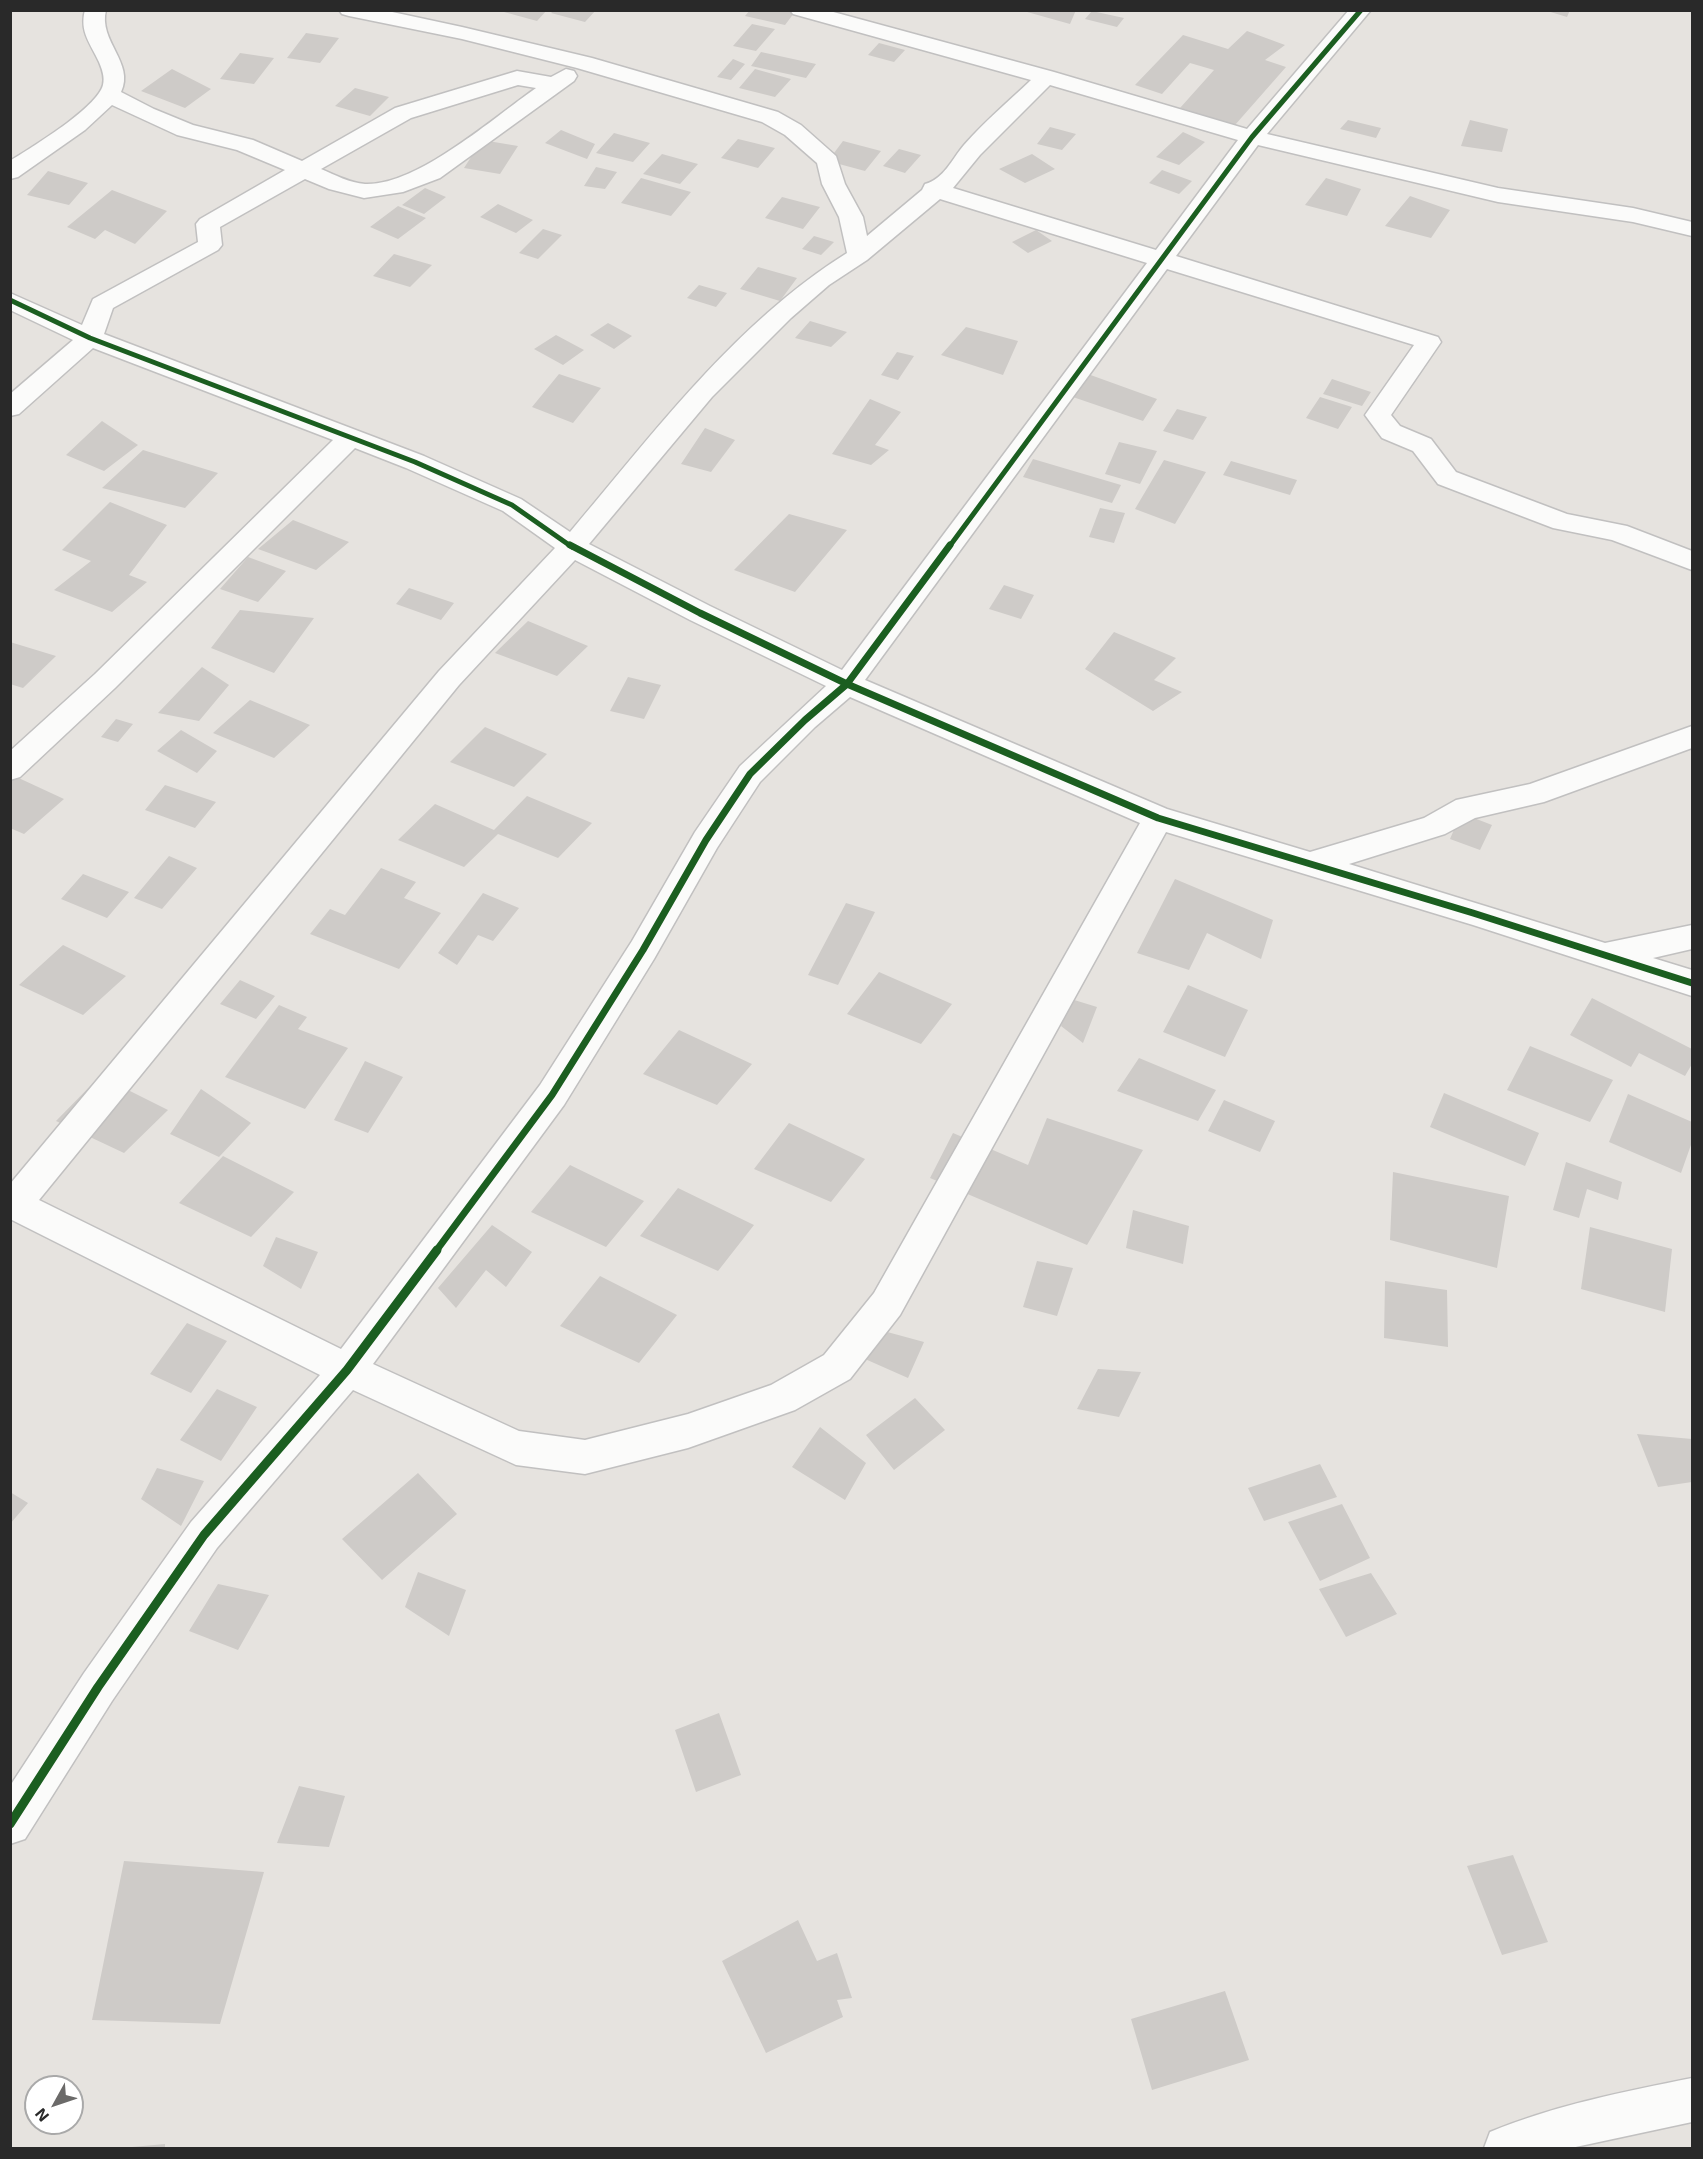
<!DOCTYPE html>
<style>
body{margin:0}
#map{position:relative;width:1703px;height:2159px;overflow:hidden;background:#e6e3df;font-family:"Exo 2",sans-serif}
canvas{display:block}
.frame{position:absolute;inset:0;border:12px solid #292929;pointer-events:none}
.north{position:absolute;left:24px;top:2075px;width:60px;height:60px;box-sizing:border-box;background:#fff;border:2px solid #a9a9a9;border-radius:50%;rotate:230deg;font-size:16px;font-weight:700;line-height:24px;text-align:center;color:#292929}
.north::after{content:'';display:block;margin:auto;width:21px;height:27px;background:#6b6a69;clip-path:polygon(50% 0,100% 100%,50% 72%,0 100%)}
</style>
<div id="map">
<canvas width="1703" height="2159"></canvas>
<div class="frame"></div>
<div class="north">N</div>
</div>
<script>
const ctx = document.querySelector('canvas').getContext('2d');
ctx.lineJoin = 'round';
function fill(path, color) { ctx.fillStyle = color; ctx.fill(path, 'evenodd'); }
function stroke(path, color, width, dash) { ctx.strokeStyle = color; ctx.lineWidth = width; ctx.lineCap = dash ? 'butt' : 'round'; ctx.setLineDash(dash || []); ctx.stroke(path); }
fill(new Path2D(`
 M506 10H547L537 21 504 12Z
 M554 10H596L585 22 551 13Z
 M750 10H784L794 13 785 25 745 16Z
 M1020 10H1076L1070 24Z
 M1544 10H1570L1567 17Z
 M1092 11 1124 18 1117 27 1085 19Z
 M752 24 775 29 756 51 733 46Z
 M1247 31 1285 45 1265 60 1286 67 1235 125 1180 108 1214 70 1190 63 1162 94 1135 85 1183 35 1228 49Z
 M306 33 339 38 320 63 287 58Z
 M879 43 905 50 894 62 868 55Z
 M761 52 816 64 806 78 751 66Z
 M240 53 274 58 254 84 220 79Z
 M733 59 745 64 731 80 717 77Z
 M172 69 211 89 185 108 141 91Z
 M755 69 791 79 775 97 739 88Z
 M355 88 389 97 370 116 335 106Z
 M1348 120 1381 128 1376 138 1340 129Z
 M1470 120 1508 129 1502 152 1461 146Z
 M1050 127 1076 134 1062 150 1037 144Z
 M561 130 595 144 587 159 545 143Z
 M1183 132 1205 142 1179 165 1156 157Z
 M614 133 650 143 633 162 596 153Z
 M738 139 775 148 758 168 721 158Z
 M482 140 518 146 500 174 464 168Z
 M843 141 881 151 865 171 828 161Z
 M899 149 921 155 905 173 883 166Z
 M662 154 698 164 680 184 643 174Z
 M1032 154 1055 169 1025 183 999 169Z
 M596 167 617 172 605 189 584 186Z
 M1162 170 1192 181 1179 194 1149 183Z
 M48 171 88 183 69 205 27 195Z
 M641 178 691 192 671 216 621 203Z
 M1326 178 1361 189 1347 216 1305 205Z
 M425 188 446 197 424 214 402 205Z
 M112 190 167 211 135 244 105 230 95 239 67 227Z
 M1410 196 1450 210 1431 238 1385 226Z
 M782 197 820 207 803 229 765 218Z
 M498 204 533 220 516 233 480 217Z
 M398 206 426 218 398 239 370 227Z
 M543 229 562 235 538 259 519 253Z
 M1036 230 1052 241 1028 253 1012 242Z
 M814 236 834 242 821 255 802 249Z
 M394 254 432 265 410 287 373 276Z
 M758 267 797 278 780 301 740 289Z
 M699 285 727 293 716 307 687 298Z
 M810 321 847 332 831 347 795 338Z
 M608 323 632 336 614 349 590 335Z
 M966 327 1018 341 1003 375 941 355Z
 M556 335 584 350 563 365 534 349Z
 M897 352 914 356 898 380 881 375Z
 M1085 373 1157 399 1143 421 1070 396Z
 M559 374 601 388 573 423 532 407Z
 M1332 379 1371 392 1362 406 1323 394Z
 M1320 397 1352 407 1338 429 1306 418Z
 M870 399 901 412 875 445 889 450 871 465 832 454Z
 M1177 409 1207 417 1193 440 1163 431Z
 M102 421 138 445 104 471 66 455Z
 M705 428 735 440 711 472 681 464Z
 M1119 442 1157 451 1140 484 1105 474Z
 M143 450 218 473 185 508 102 488Z
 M1033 459 1121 485 1112 503 1023 477Z
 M1164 460 1206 472 1175 524 1135 509Z
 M1231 461 1297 480 1290 495 1223 475Z
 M110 502 167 525 129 575 147 582 112 612 54 590 91 561 62 550Z
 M1100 508 1125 513 1114 543 1089 537Z
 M789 514 847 530 795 592 734 570Z
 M293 520 349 542 316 570 258 549Z
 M248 557 286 571 258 602 220 589Z
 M1004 585 1034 595 1021 619 989 609Z
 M409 588 454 603 441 620 396 604Z
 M240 610 314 618 274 673 211 648Z
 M528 621 588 646 557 676 495 653Z
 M1114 632 1176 658 1154 680 1182 692 1153 711 1085 669Z
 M10 642 56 656 23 688 10 684Z
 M202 667 229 685 199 721 158 713Z
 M628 677 661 685 644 719 610 711Z
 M250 700 310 725 274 758 213 733Z
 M116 719 133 724 118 742 101 737Z
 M485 727 547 754 514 787 450 762Z
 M181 730 217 751 197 773 157 751Z
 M10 774 64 799 24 834 10 828Z
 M165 785 216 802 195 828 145 810Z
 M527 796 592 823 558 858 498 834 464 867 398 840 435 804 494 830Z
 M1461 813 1492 825 1480 850 1450 839Z
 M169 856 197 868 162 909 134 898Z
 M381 868 416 882 404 898 441 913 399 969 310 934 330 909 345 915Z
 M83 874 129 892 107 918 61 899Z
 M1175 879 1273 920 1261 959 1207 933 1189 970 1137 953Z
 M483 893 519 908 493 941 478 935 457 965 438 953Z
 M846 903 875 912 838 985 808 975Z
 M63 945 126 976 83 1015 19 985Z
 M879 972 952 1004 921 1044 847 1014Z
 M240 980 275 996 256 1019 220 1004Z
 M1188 985 1248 1010 1225 1057 1163 1032Z
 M1592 998 1692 1049V1064L1685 1076 1639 1053 1631 1067 1570 1035Z
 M1071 999 1097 1007 1083 1043 1061 1026Z
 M279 1005 307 1017 298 1029 348 1048 305 1109 225 1077Z
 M679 1030 752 1064 717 1105 643 1074Z
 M1530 1046 1613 1080 1590 1122 1507 1090Z
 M1139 1058 1216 1090 1198 1121 1117 1091Z
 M365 1061 403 1077 368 1133 334 1120Z
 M100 1076 168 1110 124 1153 56 1121Z
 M201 1089 251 1123 219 1157 170 1134Z
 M1444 1093 1539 1133 1525 1166 1430 1127Z
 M1628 1094 1692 1122V1142L1681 1173 1609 1142Z
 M1224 1100 1275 1121 1260 1152 1208 1131Z
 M1047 1118 1143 1150 1087 1245 930 1178 953 1133 1028 1165Z
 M789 1123 865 1159 831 1202 754 1169Z
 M223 1156 294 1192 251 1237 179 1203Z
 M1566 1162 1622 1182 1618 1200 1587 1189 1579 1218 1553 1210Z
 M570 1165 644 1201 606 1247 531 1212Z
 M1393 1172 1509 1196 1497 1268 1390 1240Z
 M678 1188 754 1225 718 1271 640 1236Z
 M1133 1210 1189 1226 1183 1264 1126 1248Z
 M492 1225 532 1252 506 1287 486 1270 456 1308 438 1288Z
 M1590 1227 1672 1249 1665 1312 1581 1289Z
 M276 1237 318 1252 301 1289 263 1266Z
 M1037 1261 1073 1268 1057 1316 1023 1307Z
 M600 1276 677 1315 639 1363 560 1326Z
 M1385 1281 1447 1290 1448 1347 1384 1338Z
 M187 1323 227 1341 191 1393 150 1374Z
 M869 1327 924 1342 908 1378 865 1359Z
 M1098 1369 1141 1372 1119 1417 1077 1409Z
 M217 1389 257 1407 221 1461 180 1440Z
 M915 1398 945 1430 894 1470 866 1435Z
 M820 1427 866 1463 845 1500 792 1467Z
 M1637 1434 1692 1439V1482L1658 1487Z
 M1320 1464 1337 1497 1264 1521 1248 1488Z
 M157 1468 204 1481 181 1526 141 1499Z
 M418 1473 457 1514 382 1580 342 1539Z
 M10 1492 28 1503 10 1524Z
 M1342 1504 1370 1558 1320 1581 1288 1522Z
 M418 1572 466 1590 449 1636 405 1607Z
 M1371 1573 1397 1614 1346 1637 1319 1589Z
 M218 1584 269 1595 238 1650 189 1631Z
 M719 1713 741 1775 696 1792 675 1730Z
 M299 1786 345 1796 329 1847 277 1843Z
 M1513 1855 1548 1942 1502 1955 1467 1866Z
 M124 1861 264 1872 220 2024 92 2020Z
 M798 1920 817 1961 837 1953 852 1998 837 2000 843 2017 766 2053 722 1961Z
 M1225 1991 1249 2060 1152 2090 1131 2019Z
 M165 2144V2148H132V2147Z`), '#cecbc8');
const minor = new Path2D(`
 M85 10H106C98 41 135 63 121 92L154 109 193 125 253 140 302 161 395 108 517 71 551 77 566 69 574 71 577 76 574 81 440 178 403 192 364 198 329 189 305 179 220 227 222 245 218 250 113 308 104 334 424 456 521 499 570 532C654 433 735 323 847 253L839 217 822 184 817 163 785 135 762 122 577 68 462 39 349 16 342 14 339 10H383L462 27 592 58 778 112 801 125 836 156 845 184 863 217 867 236 922 190 925 184C944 179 952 159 964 145 984 122 1009 101 1031 80L793 14 790 10H826L1054 72 1247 129 1349 10H1371L1267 134 1498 188 1633 208 1692 222V236L1633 222 1498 202 1258 145 1176 256 1438 337 1441 342 1391 415 1400 426 1431 439 1456 472 1567 514 1627 526 1692 551V570L1612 540 1553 528 1438 484 1413 451 1382 438 1365 415 1414 345 1167 269 865 680 1167 809 1310 852 1424 818 1456 800 1530 784 1692 726V748L1544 802 1475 818 1445 834 1349 864 1605 943 1692 925V949L1653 958 1692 970V996L1473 925 1166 832 900 1315 850 1379 795 1410 688 1448 585 1474 516 1465 353 1390 217 1548 112 1701 25 1839 10 1844V1786L84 1673 191 1522 320 1375 10 1219V1184L439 671 555 548 503 511 406 468 355 448 115 688 20 777 10 780V751L95 674 333 440 93 348 19 414 10 416V394L73 340 10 310V293L82 325 93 299 198 242 196 224 200 219 285 170 237 150 177 135 112 105 85 130 18 177 10 179V161C32 147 97 108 103 85 105 77 102 69 99 62 91 44 79 32 85 10ZM518 85 536 88C493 118 417 186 365 184 350 183 335 175 321 169L411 118ZM1050 85 1238 140 1156 250 953 188 980 155ZM940 199 1147 263 842 670 710 606 589 544 712 397 791 318 829 285 867 260ZM575 560 690 620 826 686 740 766 695 832 632 941 540 1085 341 1349 39 1200 459 685ZM850 697 1140 823 874 1293 824 1355 771 1385 688 1414 585 1440 519 1431 373 1364 564 1105 654 959 717 848 760 782 815 727Z
 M1692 2078V2122L1571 2148H1484L1490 2132C1555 2105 1623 2092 1692 2078Z`);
stroke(minor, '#c1c0c0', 3);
fill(minor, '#fbfbfa');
stroke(new Path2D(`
 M10 300 90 338 415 462 512 505 572 547
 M949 547 1252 137 1361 10`), '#1b5e20', 5);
stroke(new Path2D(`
 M570 545 700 613 847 684 1158 818 1473 913 1692 983
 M436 1251 552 1095 643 950 706 840 750 774 805 720 847 684 950 545`), '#1b5e20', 7);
stroke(new Path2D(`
 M10 1824 98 1687 204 1535 347 1370 437 1250`), '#1b5e20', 9);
</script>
